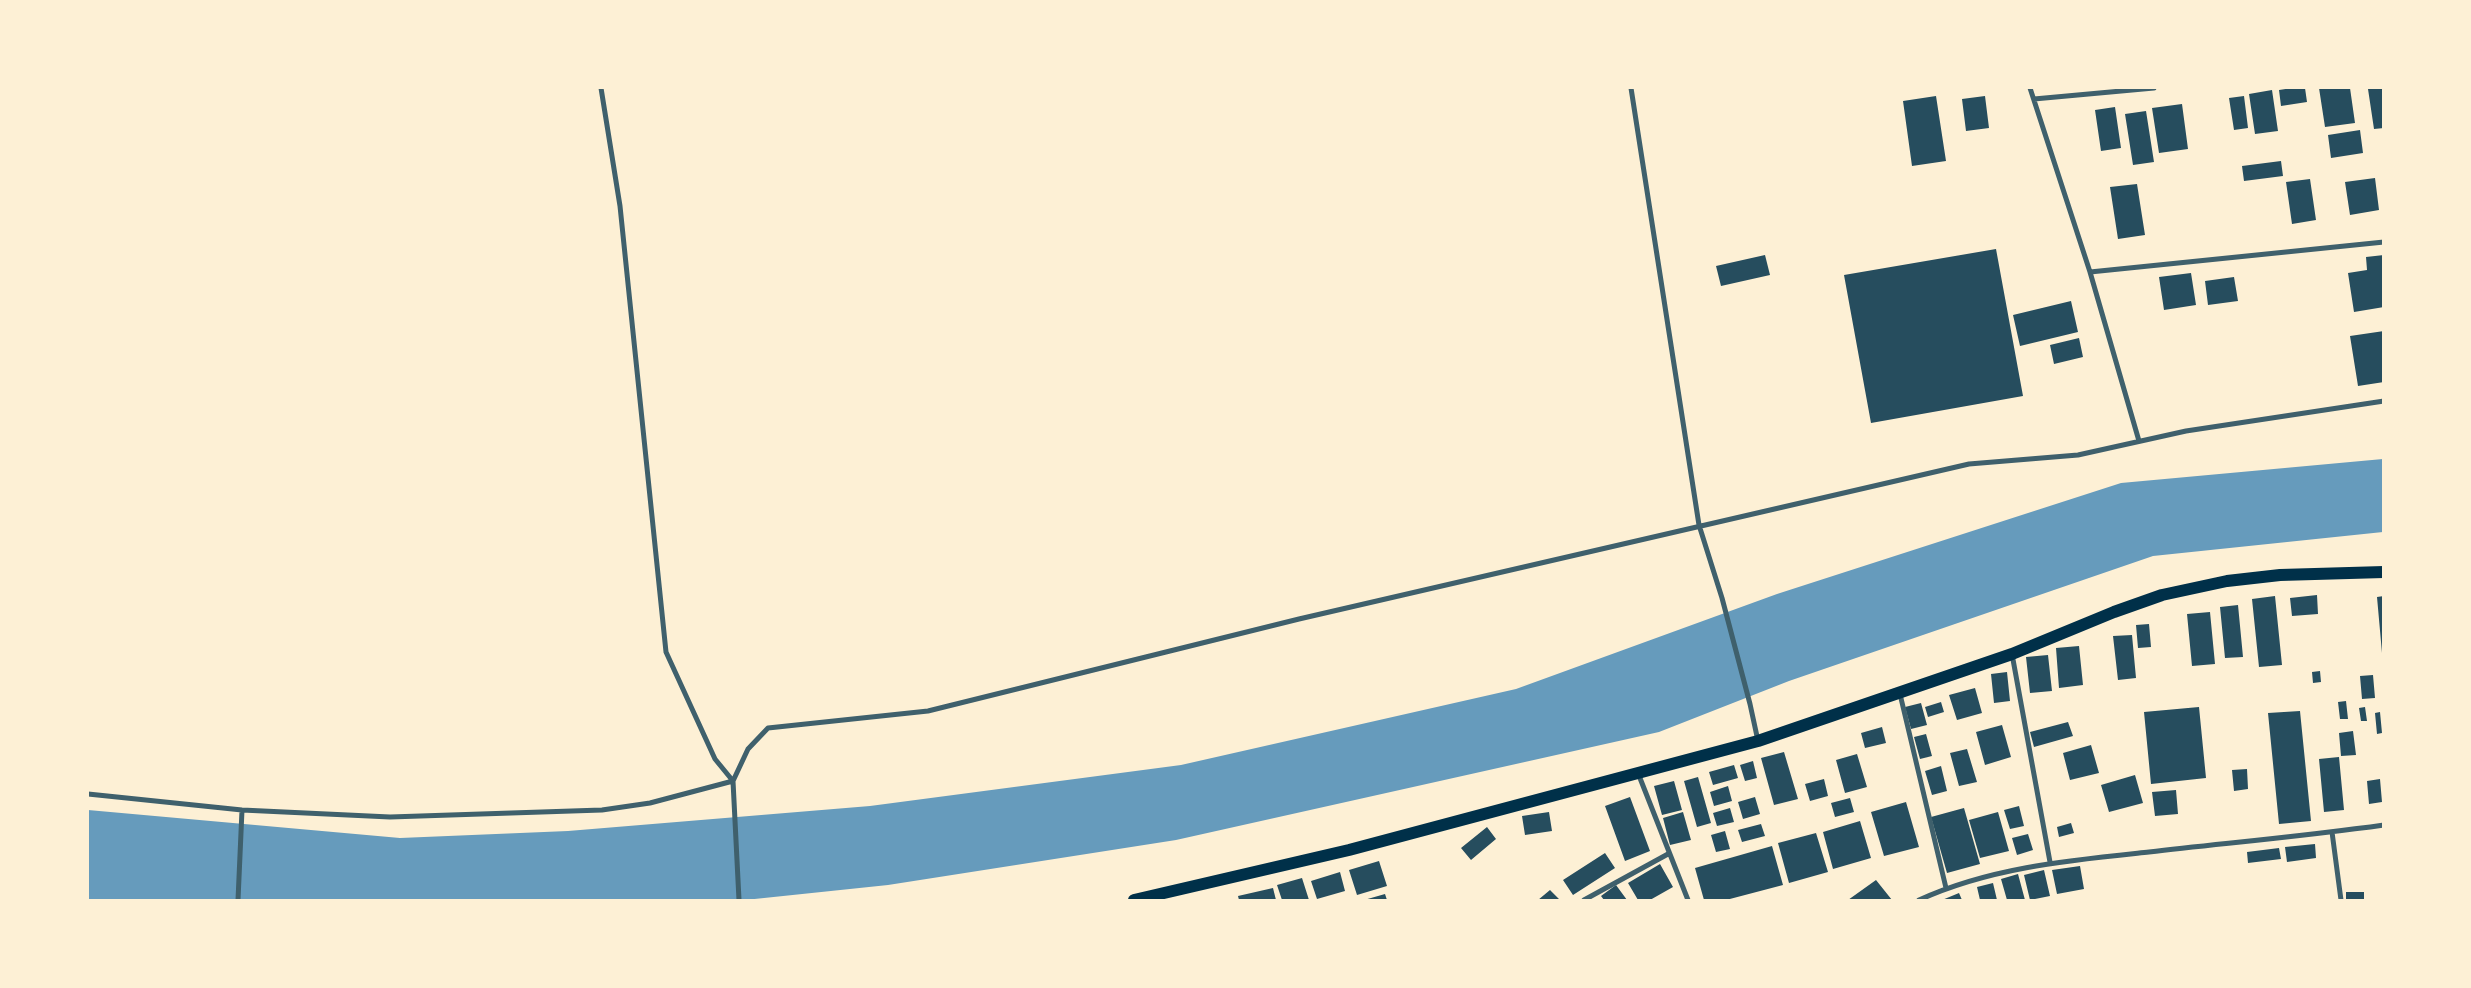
<!DOCTYPE html>
<style>
body{margin:0}
#map{position:relative;width:2471px;height:988px;overflow:hidden;background:#fdf0d5;font-family:Poppins,sans-serif}
canvas{display:block}
.frame{position:absolute;inset:0;border:89px solid #fdf0d5;pointer-events:none}
</style>
<div id="map">
<canvas width="2471" height="988"></canvas>
<div class="frame"></div>
</div>
<script>
const ctx = document.querySelector('canvas').getContext('2d');
ctx.lineJoin = 'round';
function fill(path, color) { ctx.fillStyle = color; ctx.fill(path, 'evenodd'); }
function stroke(path, color, width, dash) { ctx.strokeStyle = color; ctx.lineWidth = width; ctx.lineCap = dash ? 'butt' : 'round'; ctx.setLineDash(dash || []); ctx.stroke(path); }
fill(new Path2D(`
 M2383 459V532L2153 556 1789 681 1659 732 1176 840 888 885 745 900H88V810L400 838 568 831 870 806 1181 765 1516 689 1777 594 2121 483Z`), '#669bbc');
fill(new Path2D(`
 M2292 88H2305L2307 102 2281 106 2279 90Z
 M2319 88H2350L2355 123 2325 127Z
 M2381 88H2384V128L2374 129 2368 89Z
 M2272 90 2278 131 2255 134 2249 94Z
 M1936 96 1946 161 1912 166 1903 101Z
 M1985 96 1989 128 1966 131 1962 99Z
 M2244 96 2248 128 2234 130 2229 98Z
 M2182 104 2188 149 2159 153 2152 108Z
 M2115 107 2121 148 2101 151 2095 110Z
 M2146 111 2154 162 2133 165 2125 114Z
 M2360 130 2363 153 2331 158 2328 135Z
 M2281 161 2283 176 2244 181 2242 166Z
 M2375 178 2379 210 2350 215 2345 182Z
 M2310 179 2316 220 2292 224 2286 182Z
 M2137 184 2145 235 2118 239 2110 187Z
 M1996 249 2023 396 1871 423 1844 275Z
 M1765 255 1770 275 1721 286 1716 266Z
 M2384 255V307L2354 312 2348 273 2367 270 2366 257Z
 M2191 273 2196 305 2164 310 2159 277Z
 M2234 277 2238 301 2208 305 2205 281Z
 M2071 301 2078 332 2020 346 2013 315Z
 M2384 331V382L2358 386 2350 336Z
 M2079 338 2083 357 2054 364 2050 345Z
 M2317 595 2318 614 2292 616 2290 598Z
 M2275 596 2282 665 2259 667 2252 599Z
 M2384 596V653H2382L2377 597Z
 M2238 605 2243 657 2225 658 2220 607Z
 M2210 612 2215 664 2192 666 2187 614Z
 M2149 624 2151 647 2138 648 2136 625Z
 M2132 635 2136 678 2118 680 2113 636Z
 M2079 646 2083 685 2059 688 2056 648Z
 M2048 655 2052 691 2030 693 2026 657Z
 M2320 671 2321 682 2313 683 2312 672Z
 M2007 672 2010 701 1994 703 1991 674Z
 M2373 675 2375 698 2362 699 2360 676Z
 M1975 688 1982 713 1957 720 1949 695Z
 M2346 701 2348 719H2340L2338 702Z
 M1941 702 1944 712 1928 717 1925 707Z
 M1921 703 1927 725 1911 729 1905 707Z
 M2199 707 2206 778 2151 784 2144 712Z
 M2365 707 2367 721H2361L2359 708Z
 M2300 711 2311 821 2279 824 2268 713Z
 M2380 712 2382 733 2377 734 2375 713Z
 M2068 722 2073 736 2034 747 2030 732Z
 M2002 725 2011 757 1985 765 1976 732Z
 M1882 727 1886 743 1865 748 1861 733Z
 M2353 731 2356 755 2341 756 2339 733Z
 M1926 734 1932 756 1920 759 1914 737Z
 M2091 745 2099 773 2070 780 2063 753Z
 M1967 749 1977 782 1959 786 1950 753Z
 M1784 752 1798 799 1774 805 1761 758Z
 M1857 754 1867 787 1845 793 1836 760Z
 M2339 757 2344 810 2324 812 2319 759Z
 M1753 761 1757 778 1745 781 1740 765Z
 M1734 765 1738 778 1713 785 1709 772Z
 M1941 766 1947 791 1932 795 1925 771Z
 M2247 769 2248 789 2234 791 2232 770Z
 M2135 775 2143 803 2109 812 2101 785Z
 M1698 777 1711 823 1697 827 1684 781Z
 M1824 779 1828 796 1810 801 1805 784Z
 M2380 779 2382 802 2369 804 2367 781Z
 M1674 781 1682 810 1662 815 1654 786Z
 M1728 786 1732 801 1714 806 1710 792Z
 M2176 790 2178 814 2155 816 2152 792Z
 M1630 797 1650 851 1625 861 1605 806Z
 M1755 797 1760 814 1743 819 1738 802Z
 M1850 798 1854 812 1835 817 1831 803Z
 M1906 802 1919 847 1884 856 1871 812Z
 M2019 806 2024 826 2010 829 2004 810Z
 M1730 808 1734 822 1717 826 1713 813Z
 M1964 808 1980 864 1947 873 1931 817Z
 M1549 812 1552 831 1525 835 1522 816Z
 M1683 812 1691 840 1670 845 1663 818Z
 M1998 812 2009 851 1980 858 1969 820Z
 M1860 821 1871 858 1833 869 1823 832Z
 M2071 823 2074 833 2059 837 2057 827Z
 M1761 824 1765 836 1742 842 1738 830Z
 M1487 827 1496 839 1471 860 1461 848Z
 M1725 831 1730 849 1716 852 1711 835Z
 M1816 833 1828 872 1789 883 1778 843Z
 M2028 834 2033 850 2017 855 2012 838Z
 M2315 844 2316 858 2287 862 2285 847Z
 M1772 846 1783 885 1726 900H1704L1695 868Z
 M2279 848 2281 859 2248 863 2247 852Z
 M1605 853 1615 868 1573 895 1563 880Z
 M1379 861 1387 886 1357 895 1349 870Z
 M1660 864 1673 887 1650 900H1638L1628 883Z
 M2080 866 2084 889 2057 894 2052 870Z
 M2044 870 2050 896 2030 900 2024 875Z
 M1340 872 1345 891 1317 899 1311 881Z
 M2018 874 2025 900H2007L2001 879Z
 M1302 878 1309 900H1282L1277 885Z
 M1876 880 1892 900H1848Z
 M1993 883 1997 900H1980L1977 887Z
 M1616 885 1627 900H1604L1601 896Z
 M1273 888 1276 900H1239L1238 896Z
 M1550 890 1560 900H1538Z
 M2346 892H2364V900H2346Z
 M1959 893 1962 900H1942Z
 M1385 894 1387 900H1364Z`), '#264d5e');
stroke(new Path2D(`
 M601 88 620 206 666 652 715 759 733 781
 M1631 88 1699 525 1722 598 1750 704 1758 741
 M2030 88 2090 272 2139 441
 M2034 99 2154 88
 M2090 272 2384 242
 M2012 654 2050 862
 M1900 694 1946 888
 M1638 773 1688 900
 M88 794 242 810 390 817 602 810 650 803 733 781
 M2332 832 2341 900
 M238 900 242 810
 M739 900 733 781 748 749 768 728 928 711 1299 619 1969 464 2078 455 2186 431 2384 401
 M1584 900 1668 854
 M1919 900C1991 867 2072 860 2149 852 2227 843 2306 836 2384 825`), '#3f606c', 5);
stroke(new Path2D(`
 M1134 900 1349 850 1758 741 2012 654 2114 612 2162 595 2227 581 2280 575 2384 572`), '#003049', 12);
</script>
